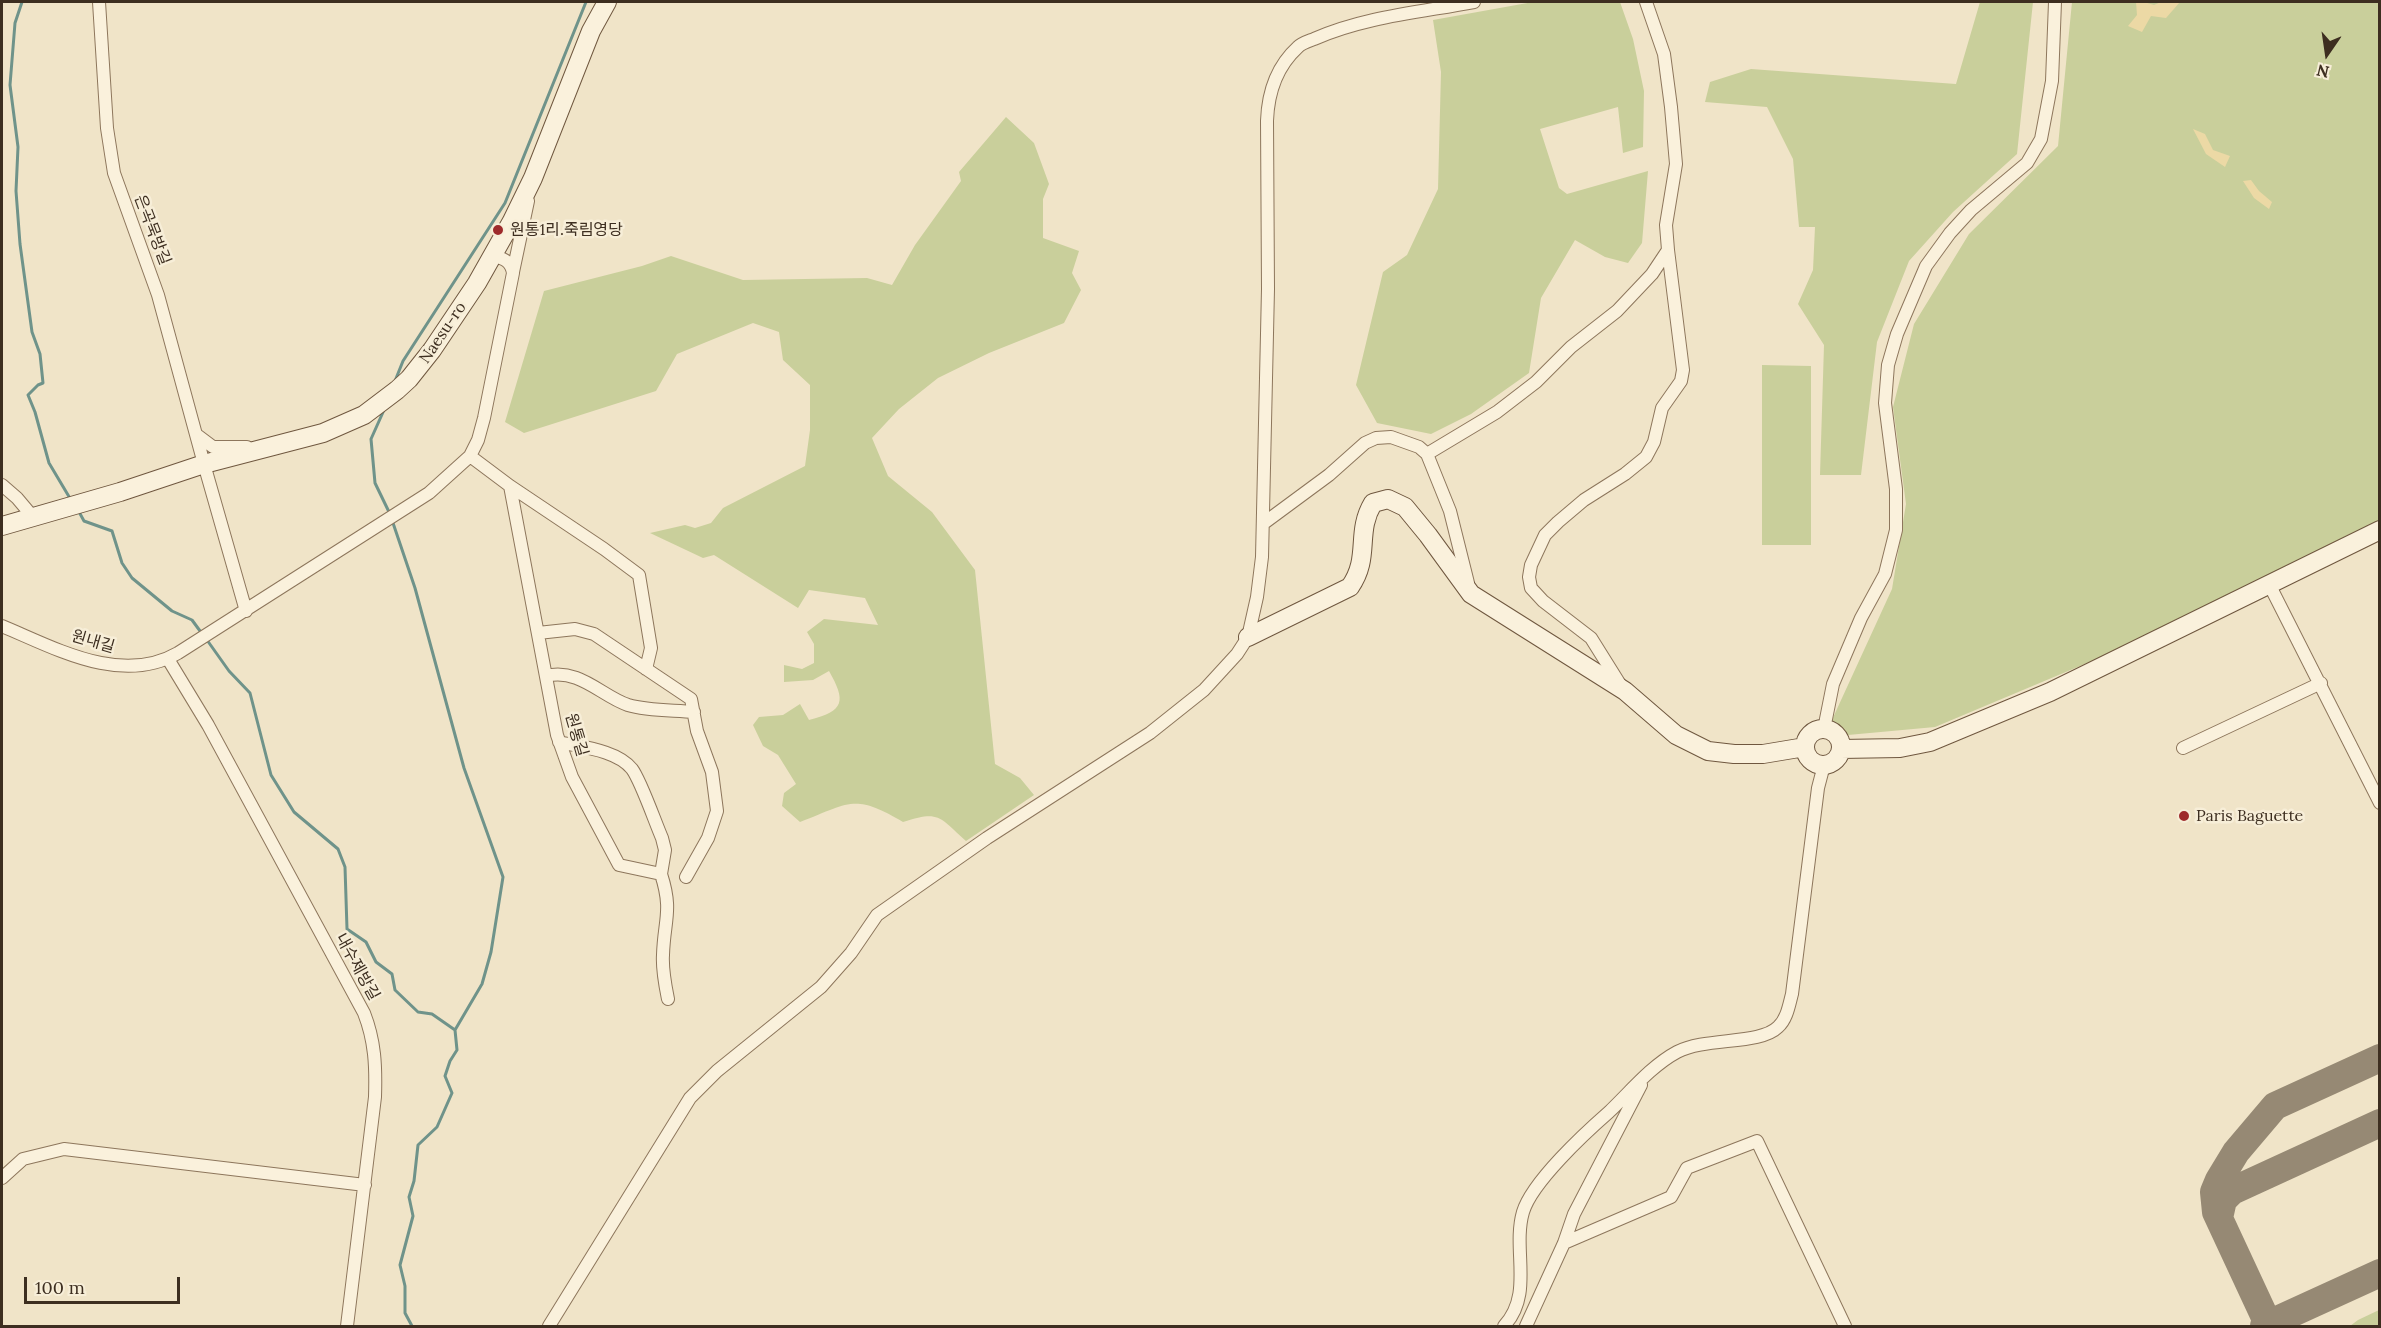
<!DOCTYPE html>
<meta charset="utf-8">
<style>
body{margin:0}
#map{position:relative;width:2381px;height:1328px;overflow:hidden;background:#f0e4c8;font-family:Lora,serif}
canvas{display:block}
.frame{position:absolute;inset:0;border:3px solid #3d2e20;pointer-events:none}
.north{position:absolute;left:2297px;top:24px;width:60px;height:60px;-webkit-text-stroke:4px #f7eed8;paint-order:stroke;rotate:193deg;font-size:16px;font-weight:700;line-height:24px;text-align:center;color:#3d2e20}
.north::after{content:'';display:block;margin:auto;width:21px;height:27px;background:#3d2e20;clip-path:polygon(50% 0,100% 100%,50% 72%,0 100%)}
.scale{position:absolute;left:24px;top:1277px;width:156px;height:27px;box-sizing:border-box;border:3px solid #3d2e20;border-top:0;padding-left:8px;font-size:18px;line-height:21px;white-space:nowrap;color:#3d2e20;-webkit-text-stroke:4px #f7eed8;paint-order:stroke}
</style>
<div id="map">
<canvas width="2381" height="1328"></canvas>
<div class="frame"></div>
<div class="north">N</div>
<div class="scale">100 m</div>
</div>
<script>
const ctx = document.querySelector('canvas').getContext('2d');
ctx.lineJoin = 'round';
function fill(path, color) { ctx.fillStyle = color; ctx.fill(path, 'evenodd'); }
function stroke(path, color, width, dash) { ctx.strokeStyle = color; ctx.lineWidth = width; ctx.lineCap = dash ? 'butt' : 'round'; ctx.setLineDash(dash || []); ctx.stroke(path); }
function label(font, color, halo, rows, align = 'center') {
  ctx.font = font + ' Lora,"Noto Sans KR",serif'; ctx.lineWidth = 5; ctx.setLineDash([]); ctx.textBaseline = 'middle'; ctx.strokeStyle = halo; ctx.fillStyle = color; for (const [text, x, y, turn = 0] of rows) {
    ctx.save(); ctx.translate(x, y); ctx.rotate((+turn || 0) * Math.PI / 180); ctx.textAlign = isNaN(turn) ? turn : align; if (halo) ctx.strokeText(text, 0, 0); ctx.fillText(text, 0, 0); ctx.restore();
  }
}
fill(new Path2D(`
 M1533 2H1620L1633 39 1644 91 1643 147 1623 153 1618 107 1540 129 1559 188 1567 194 1648 171 1642 243 1628 263 1605 257 1575 240 1541 298 1529 373 1471 414 1431 434 1377 423 1356 385 1383 272 1407 255 1438 189 1441 72 1433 20Z
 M1980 2H2033L2017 154 1953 212 1909 261 1877 342 1861 475H1820L1824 345 1798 304 1813 270 1815 227H1799L1793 159 1767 107 1705 102 1710 82 1751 69 1956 84Z
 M2072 2H2379V523L2130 645 1935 727 1848 735 1831 722 1892 589 1906 504 1893 407 1914 324 1969 234 2058 146Z
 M1006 117 1034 143 1049 184 1043 199V238L1079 251 1072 273 1081 290 1064 323 989 353 938 378 899 409 872 438 888 476 932 512 975 570 995 764 1020 778 1034 795 966 841C939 817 940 810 903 822 854 793 850 803 800 822L782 806 784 793 796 784 778 755 763 746 753 725 759 717 783 715 800 704 809 720C845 711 846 701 829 671L813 680 784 682V665L802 669 814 663V644L807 632 824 619 878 625 865 598 809 590 798 608 714 555 703 558 650 533 685 525 695 528 711 523 723 508 805 466 810 430V385L783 360 779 332 753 323 677 354 656 391 524 433 505 422 544 291 642 266 671 256 743 280 867 278 892 285 915 245 961 181 959 172Z
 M1762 365 1811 366V545H1762Z
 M2379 1310V1326H2350L2358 1320Z`), '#c9cf9b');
fill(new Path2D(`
 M2136 2H2144L2154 5 2161 2H2180L2166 18 2151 16 2142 32 2128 26 2137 15Z
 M2193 129 2205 134 2213 150 2230 156 2225 167 2206 154Z
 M2251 180 2259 191 2272 202 2269 209 2254 198 2243 181Z`), '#ecd9a5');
stroke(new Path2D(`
 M22 2 15 23 10 85 18 147 16 191 20 244 32 332 40 354 43 383 38 385 28 395 35 412 49 463 71 500
 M395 381 403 361 505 203 586 2
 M384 410 371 439 375 483 390 514
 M78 510 84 521 112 531 122 563 132 578 172 611 192 620 203 635
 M392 520 415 588 464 768 503 877 491 952 482 984 455 1030
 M207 640 229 671 250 693 271 775 294 812 338 849 345 867 347 929 366 942 376 962 392 974 395 990 418 1012 432 1014 455 1030 457 1050 450 1061 445 1076 452 1093 437 1127 418 1145 414 1181 409 1197 413 1216 400 1265 405 1286V1313L412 1326`), '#6f938a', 3);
stroke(new Path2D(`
 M2219 1218 2223 1200 2232 1191 2380 1123
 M2264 1326 2380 1273
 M2269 1326 2216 1212 2214 1192 2219 1180 2236 1152 2275 1106 2380 1058`), '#968974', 28);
const street = new Path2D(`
 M99 2 107 128 114 173 158 295 204 464 246 611
 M513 272 528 201
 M197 435 213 447H247
 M1427 454 1497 412 1536 382 1571 347 1617 311 1652 274 1668 250 1666 225 1676 164 1671 107 1664 54 1646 2
 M470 456 510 486 557 735 572 777 619 865 661 874C673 911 664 920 663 955 662 970 665 984 668 999
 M2 485 17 498 33 517
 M510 486 604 549 639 575 651 648 646 669
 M1264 523 1329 475 1365 443 1376 438 1391 437 1419 447 1427 454 1450 511 1468 583
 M2269 584 2380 803
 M2 626C55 648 121 686 178 653L429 493 470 456 478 440 484 418 513 273C511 261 504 259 493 255
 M538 633 575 629 594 634 691 699 697 731 712 772 717 811 708 838 686 877
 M168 659 208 725 364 1013C375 1041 376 1066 375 1097L347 1326
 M546 676C580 668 601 696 628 705 648 711 673 710 694 712
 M1621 686 1591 638 1543 601 1531 588 1529 577 1531 565 1545 535 1558 522 1584 500 1625 474 1646 457 1654 442 1662 408 1681 381 1683 370 1668 250
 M1824 729 1833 684 1861 618 1885 574 1896 530V489L1885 403 1888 365 1897 334 1926 266 1950 233 1971 210 2027 163 2041 139 2052 81 2055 2
 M559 742C581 747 617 750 632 769 641 781 655 822 662 838L665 850 661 874
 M2183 748 2321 683
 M2 1178 23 1159 64 1149 365 1185
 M1564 1243 1671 1197 1687 1168 1757 1141 1845 1326
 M549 1326 690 1098 717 1071 821 987 851 953 877 915 987 838 1150 733 1204 690 1237 654 1248 637 1257 597 1262 557 1268 289 1267 121C1268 92 1276 67 1298 47 1302 43 1309 41 1314 39 1363 17 1421 12 1474 2
 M1504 1326C1534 1294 1512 1250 1523 1212 1532 1182 1585 1133 1609 1112 1630 1092 1651 1066 1677 1052 1706 1037 1760 1045 1778 1027 1787 1019 1789 1005 1792 994L1818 788 1824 765
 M1526 1326 1564 1243 1574 1214 1641 1085`);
const secondary = new Path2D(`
 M2 526 120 492 204 464 323 433 364 415 397 390 409 379 432 350 477 283 512 221 533 178 591 31 607 2
 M1248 637 1350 587C1371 557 1355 533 1373 503L1388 499 1405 507 1428 535 1471 594 1625 691 1676 735 1708 751 1734 754H1763L1805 747
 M1805 747a18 18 0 1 1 36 0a18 18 0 1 1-36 0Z
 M1841 749 1900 748 1930 742 2050 692 2380 530`);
stroke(street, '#8d765c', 14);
stroke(secondary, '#6f573f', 20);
stroke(street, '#faf1dc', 12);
stroke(secondary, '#faf1dc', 18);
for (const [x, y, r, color] of [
 [498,230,6,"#9e2a2b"],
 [2184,816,6,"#9e2a2b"]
]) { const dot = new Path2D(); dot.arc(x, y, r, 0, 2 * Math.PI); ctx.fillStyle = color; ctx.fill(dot); stroke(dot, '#f7eed8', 2); }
label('16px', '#3d2e20', '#f7eed8', [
 ["은곡묵방길",152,230,69],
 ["Naesu-ro",443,333,-56],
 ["원내길",93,642,16],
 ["원통길",576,735,74],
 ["내수제방길",357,967,61]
]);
label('16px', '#3d2e20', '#f7eed8', [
 ["원통1리.죽림영당",510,230],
 ["Paris Baguette",2196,816]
], 'left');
</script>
